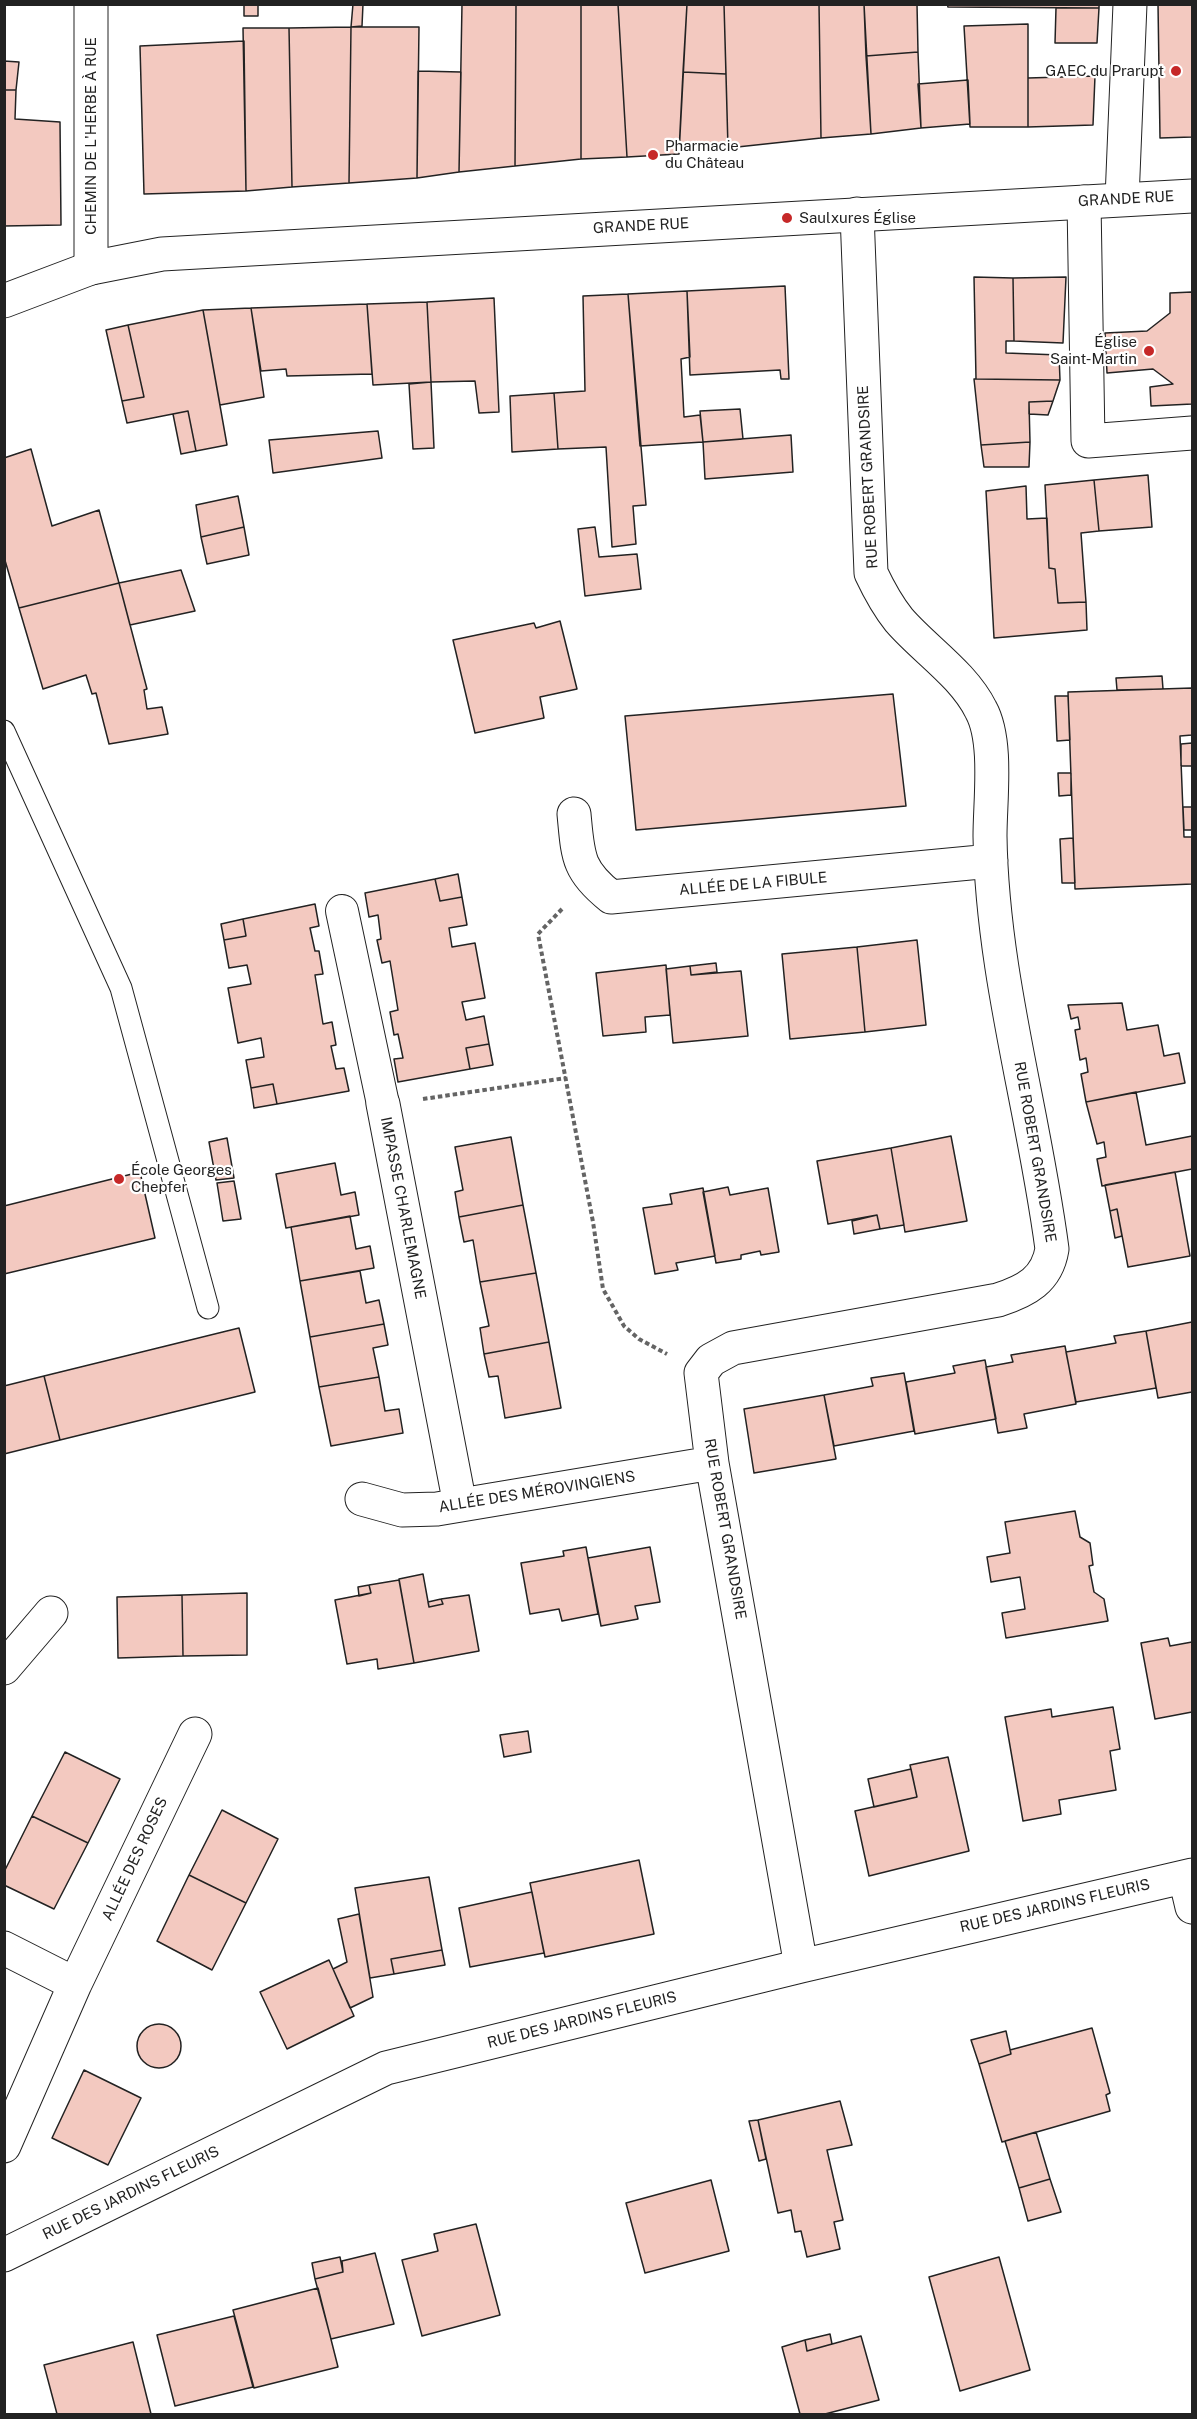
<!DOCTYPE html>
<meta charset="utf-8">
<style>
body{margin:0}
#map{position:relative;width:1197px;height:2419px;overflow:hidden;background:#fff;font-family:"Public Sans",sans-serif}
canvas{display:block}
.frame{position:absolute;inset:0;border:6px solid #222;pointer-events:none}
</style>
<div id="map">
<canvas width="1197" height="2419"></canvas>
<div class="frame"></div>
</div>
<script>
const ctx = document.querySelector('canvas').getContext('2d');
ctx.lineJoin = 'round';
function fill(path, color) { ctx.fillStyle = color; ctx.fill(path, 'evenodd'); }
function stroke(path, color, width, dash) { ctx.strokeStyle = color; ctx.lineWidth = width; ctx.lineCap = dash ? 'butt' : 'round'; ctx.setLineDash(dash || []); ctx.stroke(path); }
function label(font, color, halo, rows, align = 'center') {
  ctx.font = font + ' "Public Sans",sans-serif'; ctx.lineWidth = 4.5; ctx.setLineDash([]); ctx.textBaseline = 'middle'; ctx.strokeStyle = halo; ctx.fillStyle = color; for (const [text, x, y, turn = 0] of rows) {
    ctx.save(); ctx.translate(x, y); ctx.rotate((+turn || 0) * Math.PI / 180); ctx.textAlign = isNaN(turn) ? turn : align; if (halo) ctx.strokeText(text, 0, 0); ctx.fillText(text, 0, 0); ctx.restore();
  }
}
const building = new Path2D(`
 M244 4H258V16H244Z
 M353 4H363L362 26 351 27Z
 M462 4H516L515 166 459 172Z
 M516 4H581V159L515 166Z
 M581 4H618L627 157 581 159Z
 M618 4H687L679 154 627 157Z
 M687 4H724L726 74 683 72Z
 M724 4H819L821 138 728 148Z
 M819 4H864L871 134 821 138Z
 M864 4H917L918 52 866 56Z
 M947 4H1099V8L948 7Z
 M1158 4H1192V137L1160 138Z
 M1056 8H1099L1097 43H1055Z
 M1028 24V127H970L964 26Z
 M351 27 349 183 292 187 289 28Z
 M351 27H419L417 178 349 183Z
 M243 28H289L292 187 246 191Z
 M244 41 246 191 144 194 140 46Z
 M918 52 921 128 871 134 866 56Z
 M4 61 19 62 16 90H4Z
 M418 71 461 72 459 172 417 178Z
 M683 72 726 74 728 148 679 151Z
 M1095 76 1093 125 1028 127V78Z
 M968 80 970 124 921 128 918 84Z
 M4 90H16L15 119 60 122 61 225 4 226Z
 M974 277 1013 278 1014 341H1006V353L1059 355 1060 380 976 379Z
 M1066 277 1063 343 1014 341 1013 278Z
 M785 286 789 379H781L780 370 690 375 687 291Z
 M687 291 690 357 681 359 684 417 700 415 703 442 640 446 628 294Z
 M1192 292V404L1151 406 1150 387 1173 384 1153 369 1107 373 1105 333 1147 331 1170 313V293Z
 M628 294 646 505 633 506 636 544 612 547 606 447 558 449 554 393 585 391 583 296Z
 M494 298 499 412 479 413 475 381 431 382 427 302Z
 M427 302 431 382 373 385 367 304Z
 M367 304 372 374 287 376 286 369 261 371 251 308Z
 M251 308 264 397 220 405 203 310Z
 M203 310 227 445 196 451 188 411 127 423 122 401 144 397 128 325Z
 M128 325 144 397 122 401 106 330Z
 M974 379H976L1060 380 1053 401 1029 402 1030 442 981 445Z
 M431 382 434 448 413 449 409 384Z
 M554 393 558 449 512 452 510 396Z
 M1053 401 1048 415 1029 414V402Z
 M740 409 743 439 703 442 700 411Z
 M188 411 196 451 181 454 173 414Z
 M378 431 382 458 273 473 269 440Z
 M791 435 793 472 705 479 703 442Z
 M1030 442 1029 467H984L981 445Z
 M31 449 52 526 99 510 119 583 19 608 4 557V458Z
 M1148 475 1152 527 1099 531 1094 480Z
 M1094 480 1099 531 1081 533 1086 602 1058 603 1055 569 1049 568 1045 485Z
 M1026 486 1027 519 1047 518 1049 568 1055 569 1058 603 1086 602 1087 630 994 638 986 491Z
 M238 496 244 527 201 537 196 505Z
 M244 527 249 555 207 564 201 537Z
 M595 527 599 557 637 554 641 589 585 596 578 529Z
 M181 570 195 611 130 625 119 583Z
 M119 583 147 689 144 690 147 709 162 707 168 734 109 744 96 693 92 694 86 675 43 689 19 608Z
 M560 621 577 689 540 697 544 718 475 733 453 640 534 623 536 628Z
 M1162 676 1163 689 1117 690 1116 678Z
 M1192 688V735L1180 736 1184 837H1192V884L1075 889 1068 692Z
 M893 694 906 806 636 830 625 716Z
 M1055 696H1068L1070 740 1057 741Z
 M1192 743V766H1181V744Z
 M1058 773H1071V795L1059 796Z
 M1183 807H1192V830H1184Z
 M1073 838 1075 883H1062L1060 839Z
 M458 874 462 897 440 901 435 879Z
 M435 879 440 901 462 897 467 925 449 928 452 947 475 943 485 998 462 1002 466 1020 484 1016 489 1044 466 1048 470 1069 398 1082 394 1059 403 1058 398 1034 394 1035 390 1012 398 1010 390 961 382 963 377 940 381 939 378 915 369 917 365 893Z
 M315 904 319 926 310 928 315 951H319L323 974 315 975 323 1024 332 1022 336 1045 331 1046 336 1069 344 1068 349 1091 277 1104 273 1084 251 1088 246 1060 264 1057 261 1038 238 1043 228 988 251 984 247 965 229 968 224 940 246 936 243 919Z
 M243 919 246 936 224 940 221 924Z
 M917 940 926 1025 865 1032 857 947Z
 M857 947 865 1032 790 1039 782 954Z
 M716 963 717 972 691 975 690 966Z
 M666 965 670 1015 645 1017 646 1032 603 1036 596 973Z
 M690 966 691 975 741 971 748 1036 673 1043 666 969Z
 M1122 1003 1127 1030 1158 1025 1164 1056 1179 1053 1185 1083 1086 1102 1081 1074 1088 1072 1086 1058 1080 1060 1075 1030 1080 1029 1078 1017 1071 1019 1068 1005Z
 M489 1044 493 1065 470 1069 466 1048Z
 M273 1084 277 1104 254 1108 251 1088Z
 M1136 1092 1146 1145 1192 1136V1169L1102 1186 1097 1159 1106 1157 1104 1142 1097 1144 1086 1102Z
 M951 1136 967 1221 905 1232 891 1148Z
 M511 1137 523 1205 459 1217 455 1192 463 1190 455 1147Z
 M227 1138 234 1178 216 1180 209 1142Z
 M891 1148 904 1225 880 1229 877 1215 828 1224 817 1161Z
 M335 1163 341 1195 355 1192 359 1215 286 1228 276 1174Z
 M140 1172 155 1238 4 1274V1206Z
 M1175 1172 1190 1256 1128 1267 1117 1209 1110 1211 1105 1185Z
 M234 1181 241 1219 223 1221 217 1183Z
 M728 1187 730 1195 768 1188 779 1252 761 1255 760 1251 741 1255V1259L716 1263 703 1192Z
 M703 1188 715 1256 676 1263 678 1270 655 1274 643 1208 672 1204 670 1194Z
 M523 1205 536 1273 480 1282 473 1240 464 1242 459 1217Z
 M1117 1209 1122 1236 1115 1238 1110 1211Z
 M877 1215 880 1229 854 1234 852 1221Z
 M350 1216 356 1249 370 1246 374 1268 300 1281 291 1227Z
 M360 1271 366 1303 379 1300 384 1324 310 1337 300 1281Z
 M536 1273 549 1342 484 1354 480 1328 489 1326 480 1282Z
 M1192 1322V1392L1158 1398 1146 1331Z
 M384 1324 388 1345 373 1348 379 1377 319 1387 310 1337Z
 M239 1328 255 1392 60 1440 44 1376Z
 M1146 1331 1156 1388 1076 1402 1066 1352 1116 1343 1114 1336Z
 M549 1342 561 1408 505 1418 498 1376 489 1377 484 1354Z
 M1065 1346 1076 1404 1024 1414 1027 1428 998 1433 986 1367 1013 1362 1011 1355Z
 M985 1360 996 1419 915 1434 906 1382 955 1373 953 1366Z
 M904 1373 914 1431 834 1446 824 1395 873 1386 871 1378Z
 M44 1376 60 1440 4 1454V1386Z
 M379 1377 385 1411 399 1409 403 1433 331 1446 319 1387Z
 M824 1395 836 1459 754 1473 744 1409Z
 M1075 1511 1080 1537 1090 1543 1093 1565 1089 1566 1094 1592 1104 1599 1108 1621 1006 1638 1002 1613 1025 1609 1020 1577 991 1582 987 1557 1010 1553 1005 1522Z
 M586 1547 598 1614 562 1621 559 1609 530 1614 521 1563 564 1556 563 1551Z
 M650 1547 660 1602 635 1606 638 1619 601 1626 588 1558Z
 M423 1574 429 1607 443 1604 441 1599 469 1595 479 1651 414 1663 399 1579Z
 M399 1580 414 1663 378 1669 377 1659 347 1664 335 1600 371 1593 369 1585Z
 M369 1585 371 1593 359 1596 358 1587Z
 M247 1593V1655L183 1656 182 1595Z
 M182 1595 183 1656 118 1658 117 1597Z
 M441 1599 443 1604 429 1607 428 1602Z
 M1168 1638 1170 1646 1192 1642V1712L1155 1719 1141 1643Z
 M1113 1707 1120 1749 1110 1751 1116 1790 1059 1800 1061 1814 1023 1821 1005 1717 1051 1709 1052 1717Z
 M528 1731 531 1752 504 1757 500 1735Z
 M65 1752 120 1779 88 1843 32 1816Z
 M948 1757 969 1851 869 1876 855 1811 917 1797 910 1765Z
 M911 1769 917 1797 874 1807 868 1779Z
 M222 1810 278 1839 246 1903 189 1875Z
 M32 1816 88 1843 54 1909 4 1885V1872Z
 M639 1860 654 1934 545 1957 530 1883Z
 M189 1875 246 1903 212 1970 157 1941Z
 M429 1877 442 1950 391 1959 394 1974 370 1978 355 1888Z
 M532 1892 544 1953 470 1967 459 1908Z
 M359 1914 373 1997 350 2008 333 1969 347 1962 338 1919Z
 M442 1950 445 1965 394 1974 391 1959Z
 M329 1960 354 2016 287 2049 260 1992Z
 M137 2046a22 22 0 1 1 44 0a22 22 0 1 1-44 0Z
 M1092 2028 1110 2093 1106 2095 1110 2111 1002 2142 979 2064 1011 2054 1010 2050Z
 M1006 2031 1011 2054 979 2064 971 2040Z
 M84 2070 141 2098 108 2165 52 2138Z
 M840 2101 852 2145 827 2150 843 2220 834 2222 840 2249 807 2257 801 2231 795 2232 791 2210 778 2213 758 2120Z
 M758 2120 766 2159 759 2161 749 2121Z
 M1036 2132 1050 2179 1019 2188 1005 2141Z
 M1050 2179 1061 2212 1028 2221 1019 2188Z
 M711 2180 729 2251 645 2273 626 2203Z
 M476 2224 500 2315 422 2336 402 2260 438 2251 434 2234Z
 M375 2253 394 2324 331 2339 315 2279 343 2272 342 2261Z
 M340 2257 343 2272 315 2279 312 2263Z
 M999 2257 1030 2370 960 2391 929 2277Z
 M318 2288 338 2367 254 2388 233 2310Z
 M234 2316 253 2387 175 2406 157 2335Z
 M830 2334 832 2344 807 2351 805 2340Z
 M861 2336 879 2400 825 2414H800L782 2347 805 2340 807 2351Z
 M133 2342 151 2414H57L44 2365Z`);
fill(building, '#f3c9c0');
stroke(building, '#222', 1.5);
const service = new Path2D(`
 M4 731 121 988 208 1308`);
const pedestrian = new Path2D(`
 M342 911 383 1104`);
const minor = new Path2D(`
 M1122 199 1130 4
 M1084 202 1088 441 1192 433
 M91 268V4
 M574 814C578 856 577 870 611 897L991 861
 M383 1104 460 1505
 M362 1499 402 1510 437 1509 712 1463
 M4 1668 51 1613
 M1185 1877 1192 1907
 M4 1948 75 1984
 M801 1966 712 1463 701 1373 711 1360 733 1348 998 1300C1026 1291 1047 1280 1052 1249 1034 1111 992 975 990 836 990 800 998 741 981 710 963 674 925 650 899 620 887 605 879 590 871 573L857 214
 M4 2146 75 1984 195 1734
 M4 2255 386 2068 801 1966 1192 1875`);
const secondary = new Path2D(`
 M4 301 91 268 162 254 1192 196`);
stroke(service, '#222', 23);
stroke(pedestrian, '#222', 34);
stroke(minor, '#222', 35);
stroke(secondary, '#222', 35);
stroke(new Path2D(`
 M562 909 538 934 593 1222 603 1289 624 1326 639 1339 667 1354
 M423 1099 566 1078`), '#646464', 4, [4.5, 3]);
stroke(service, '#fff', 21);
stroke(pedestrian, '#fff', 32);
stroke(minor, '#fff', 33);
stroke(secondary, '#fff', 33);
for (const [x, y, r, color] of [
 [1176,71,6,"#c62828"],
 [653,155,6,"#c62828"],
 [787,218,6,"#c62828"],
 [1149,351,6,"#c62828"],
 [119,1179,6,"#c62828"]
]) { const dot = new Path2D(); dot.arc(x, y, r, 0, 2 * Math.PI); ctx.fillStyle = color; ctx.fill(dot); stroke(dot, '#fff', 2); }
label('15px', '#222', '#fff', [
 ["GAEC du Prarupt",1164,71,"right"],
 ["Pharmacie",665,146],
 ["du Château",665,163],
 ["Saulxures Église",799,218],
 ["Église",1137,342,"right"],
 ["Saint-Martin",1137,359,"right"],
 ["École Georges",131,1170],
 ["Chepfer",131,1187]
], 'left');
label('15px', '#222', '#fff', [
 ["CHEMIN DE L'HERBE À RUE",91,136,-90],
 ["GRANDE RUE",1126,199,-3],
 ["GRANDE RUE",641,226,-3],
 ["RUE ROBERT GRANDSIRE",868,477,-93],
 ["ALLÉE DE LA FIBULE",753,884,-5],
 ["RUE ROBERT GRANDSIRE",1035,1152,80],
 ["IMPASSE CHARLEMAGNE",403,1208,79],
 ["ALLÉE DES MÉROVINGIENS",537,1492,-9],
 ["RUE ROBERT GRANDSIRE",725,1529,80],
 ["ALLÉE DES ROSES",135,1859,-65],
 ["RUE DES JARDINS FLEURIS",1055,1906,-13],
 ["RUE DES JARDINS FLEURIS",582,2020,-14],
 ["RUE DES JARDINS FLEURIS",131,2193,-26]
]);
</script>
